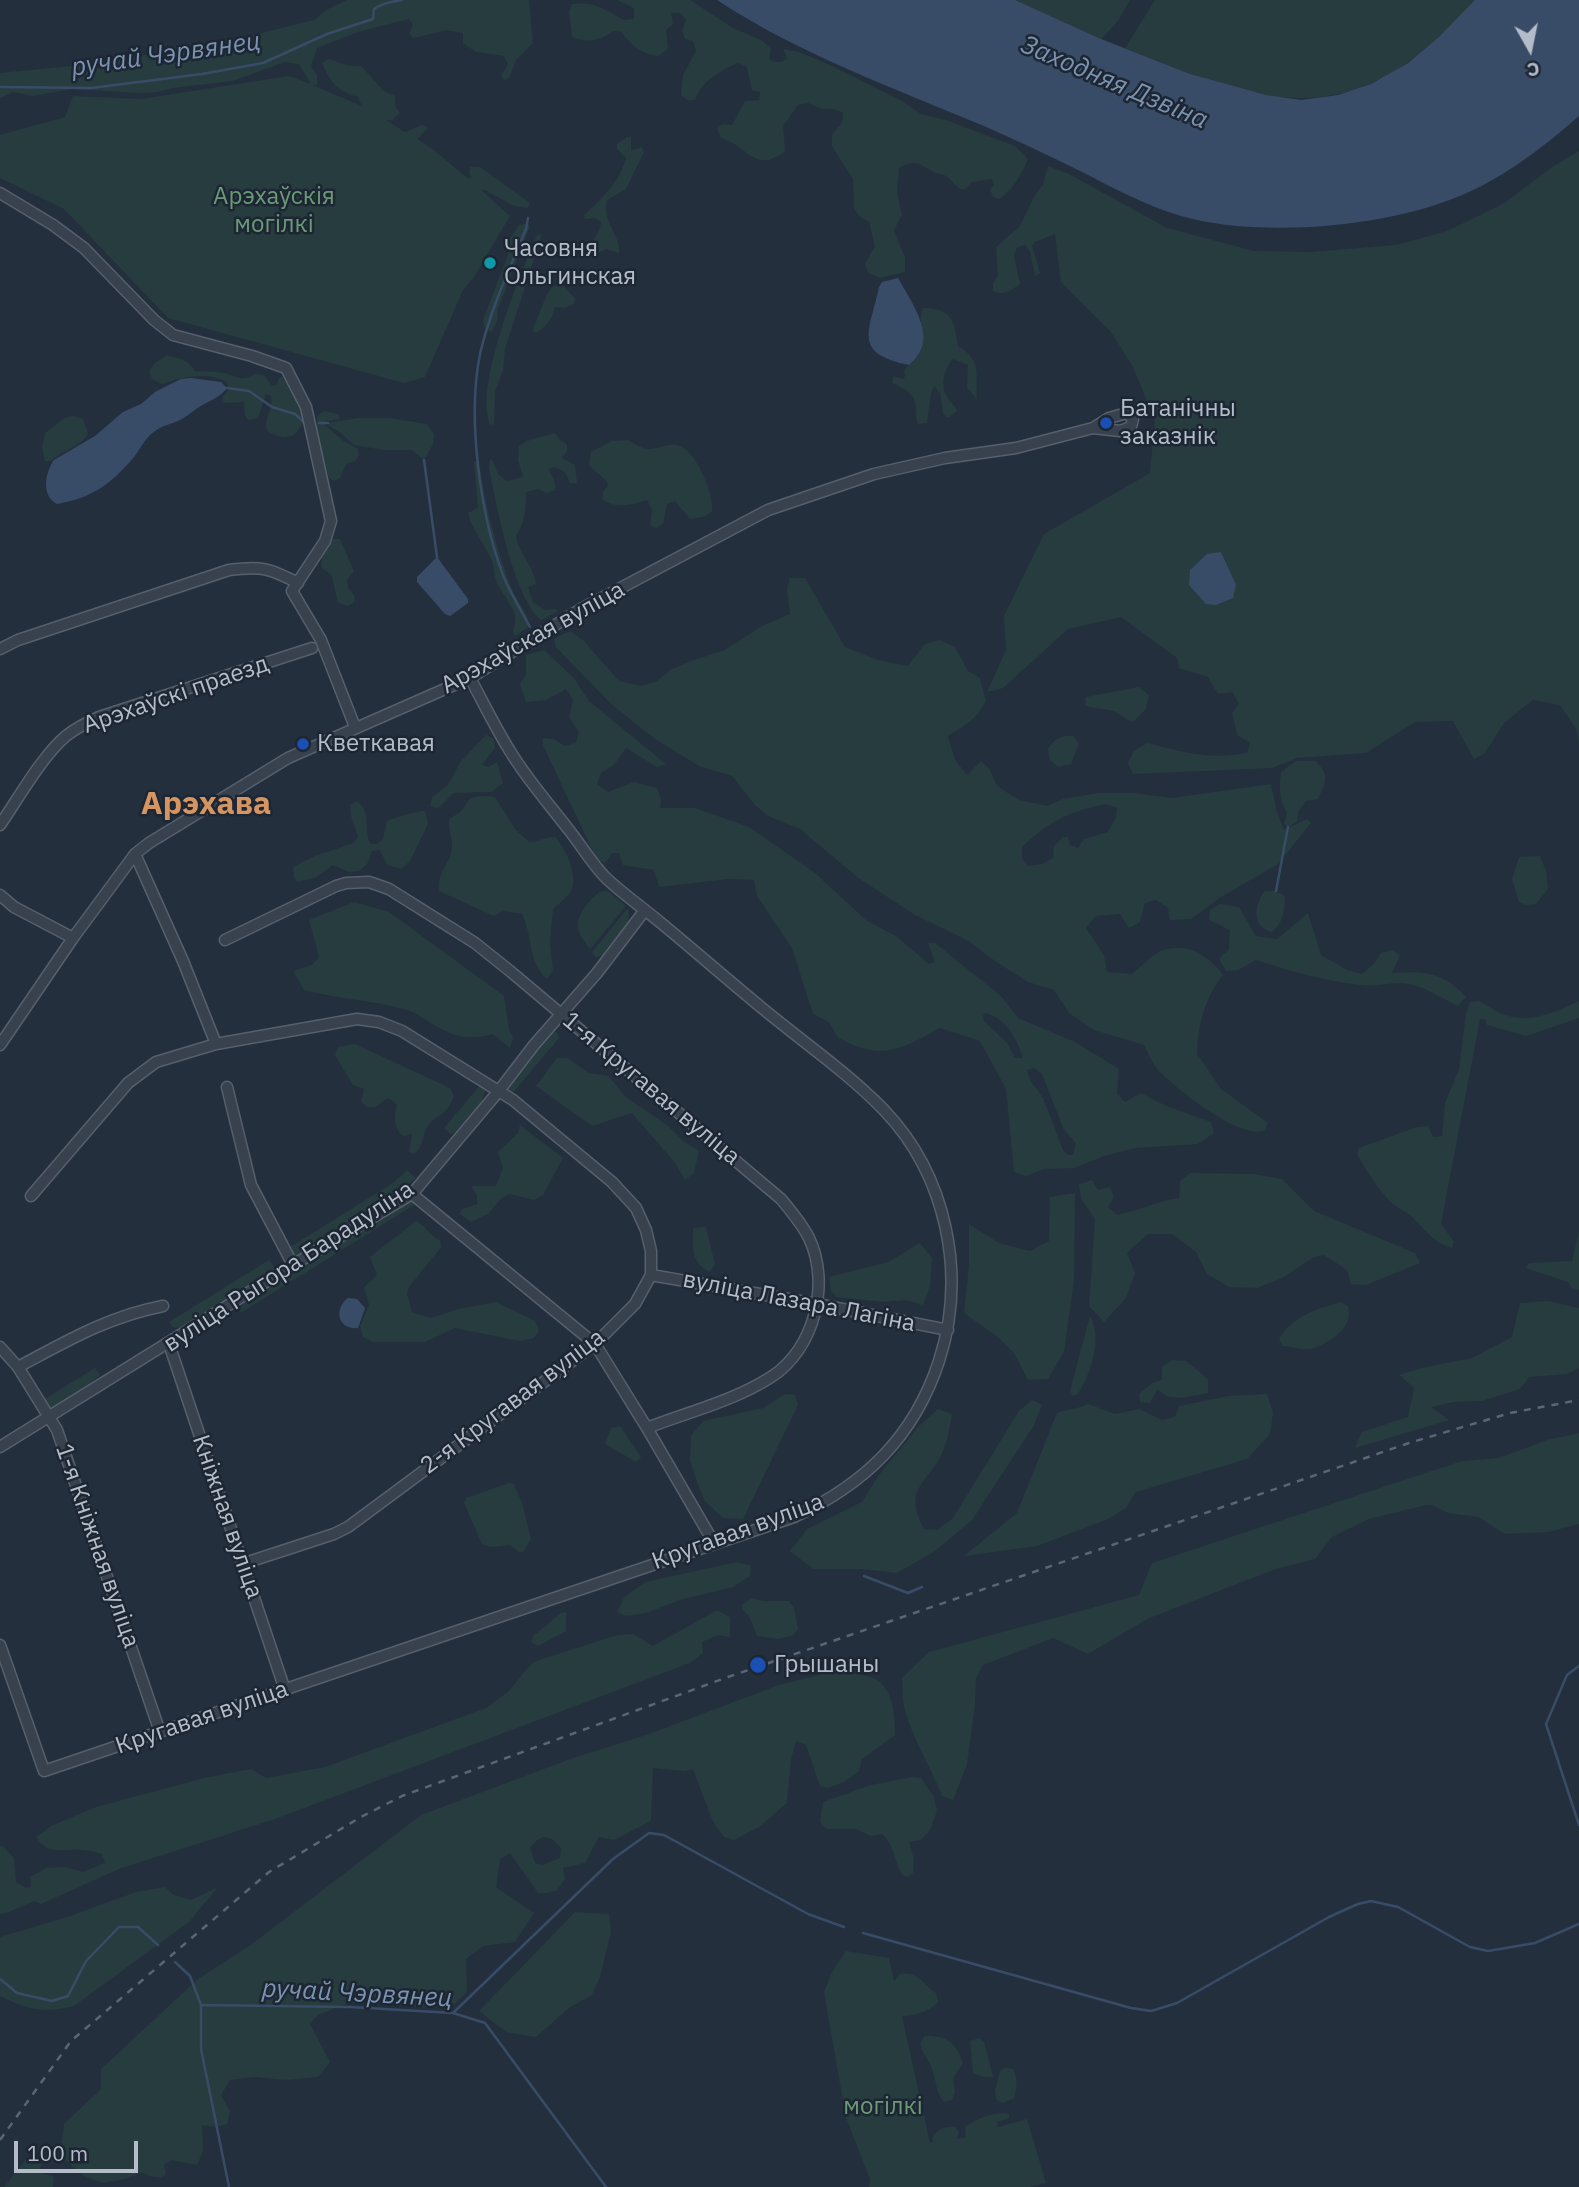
<!DOCTYPE html>
<meta charset="utf-8">
<style>
body{margin:0}
#map{position:relative;width:1579px;height:2187px;overflow:hidden;background:#242f3e;font-family:"IBM Plex Sans",sans-serif}
canvas{display:block}
.north{position:absolute;left:1495px;top:14px;width:70px;height:70px;-webkit-text-stroke:5px #1d2633;paint-order:stroke;rotate:171deg;font-size:19px;font-weight:700;line-height:28px;text-align:center;color:#b4bcc9}
.north::after{content:'';display:block;margin:auto;width:24px;height:32px;background:#b4bcc9;clip-path:polygon(50% 0,100% 100%,50% 72%,0 100%)}
.scale{position:absolute;left:14px;top:2141px;width:124px;height:32px;box-sizing:border-box;border:4px solid #b4bcc9;border-top:0;padding-left:9px;font-size:21px;line-height:24px;white-space:nowrap;color:#b4bcc9;-webkit-text-stroke:5px #1d2633;paint-order:stroke}
</style>
<div id="map">
<canvas width="1579" height="2187"></canvas>
<div class="north">С</div>
<div class="scale">100 m</div>
</div>
<script>
const ctx = document.querySelector('canvas').getContext('2d');
ctx.lineJoin = 'round';
function fill(path, color) { ctx.fillStyle = color; ctx.fill(path, 'evenodd'); }
function stroke(path, color, width, dash) { ctx.strokeStyle = color; ctx.lineWidth = width; ctx.lineCap = dash ? 'butt' : 'round'; ctx.setLineDash(dash || []); ctx.stroke(path); }
function label(font, color, halo, rows, align = 'center') {
  ctx.font = font + ' "IBM Plex Sans",sans-serif'; ctx.lineWidth = 5; ctx.setLineDash([]); ctx.textBaseline = 'middle'; ctx.strokeStyle = halo; ctx.fillStyle = color; for (const [text, x, y, turn = 0] of rows) {
    ctx.save(); ctx.translate(x, y); ctx.rotate((+turn || 0) * Math.PI / 180); ctx.textAlign = isNaN(turn) ? turn : align; if (halo) ctx.strokeText(text, 0, 0); ctx.fillText(text, 0, 0); ctx.restore();
  }
}
fill(new Path2D(`
 M347 0H529L533 43 516 60 509 78 504 80 501 76 508 64 504 56 476 52 463 43V33L446 30 414 38 409 34 413 25 409 19 358 32 317 48 311 67 317 75V85H312L362 106 358 97C337 91 331 83 322 63L329 59 349 66H361L384 91 395 96V106L400 113 392 120H386L405 132 422 125 428 128 417 139 434 150 467 178H472L469 173 470 167H480L530 203 528 208 514 206 485 190H481L510 216 474 277 463 290 425 377 404 383 168 318 64 209 0 178V135L65 117 73 96 141 99 289 76 311 84 299 64 285 62 233 81 172 88 158 92 138 93 72 89 33 96 13 92 0 98V73L101 63 250 36 314 20 328 9Z
 M617 0H690L733 28 763 41 771 49 769 59 774 62H782L787 58 783 49 799 52 830 65 902 101 921 114 946 120 1015 146 1028 159C1023 172 1011 193 999 199L993 197 990 190 994 185 992 179 972 182 964 190C955 188 953 181 946 176 943 174 938 174 935 173 920 165 917 158 899 168L897 192 902 215 894 230 905 258V272L880 278 868 273 865 264 875 246 869 222 859 216 854 208 853 179 832 146V134L842 123 843 113 834 109H822L808 103 798 105 783 126 785 151C755 175 747 145 721 138L717 129 722 124 732 125 745 101 759 100 760 92 752 90 747 67 738 63C720 71 702 81 695 100H687L681 95 683 75 696 51 693 41 685 39 682 30 686 20 680 13H671L673 24 666 30 668 49 658 56C642 54 631 46 622 32L613 31C601 41 587 43 572 37L569 12 572 4C594 1 606 10 624 20L634 19V8Z
 M1015 0H1130L1118 21 1101 39Z
 M1155 0H1475C1461 20 1440 37 1421 52 1322 133 1230 91 1125 48Z
 M627 137H631V151L642 147 644 152 626 189 607 200C602 225 621 233 619 253L607 249 592 255 588 250C592 239 600 234 601 222L594 218 585 219 584 215C601 200 620 181 626 158L617 149V144Z
 M1579 151V741L1576 729 1560 705 1533 700 1504 723 1484 754 1474 759 1453 721 1415 722 1366 753 1297 758 1272 768 1133 774 1128 763 1134 751 1147 743C1182 752 1210 760 1247 753L1250 743 1237 735 1232 713 1239 704 1232 692 1218 694 1208 677 1179 668 1177 658 1121 617 1068 629 1003 688 987 692 1006 650 1004 616 1044 534 1150 473 1155 420 1133 367 1111 332 1061 282 1055 234 1035 242 1032 246 1040 273 1035 276 1030 251 1025 245 1017 247 1014 256 1020 284C1011 291 1004 296 993 291V283L998 276 996 247 1020 226 1035 195 1043 185 1048 166 1069 174 1167 228 1254 251 1310 252 1396 245 1447 231 1503 204 1552 167Z
 M528 223 530 226 498 309 497 322 491 332 485 329 483 320 509 252 507 243 519 225Z
 M542 234 505 349 503 371 495 391 494 424 490 425C474 385 520 275 537 235Z
 M553 286H563L575 298 574 304 565 308 555 307C552 319 547 328 534 333L533 329 547 294Z
 M923 308C952 309 954 319 958 346 983 361 975 375 977 399L967 388 968 365 953 359C944 368 940 386 947 397 951 403 955 404 957 411L948 418 943 414 940 393 934 386 931 393 927 423 918 424C915 417 917 414 916 407 915 393 903 388 892 383L893 376 903 379 905 376 904 370C908 365 914 362 917 358 929 343 916 323 923 308Z
 M166 356C179 357 188 360 195 371 204 372 215 371 224 373 238 377 242 382 255 374L264 375 272 386 277 385 279 378 284 377C291 383 300 404 306 414 299 436 290 444 267 431 263 419 274 408 271 396L266 394 259 415 255 419 248 420 245 415 244 402 224 403 222 398 229 389 227 382C208 371 182 377 162 384L152 379 149 371 155 363Z
 M324 411 338 414 340 419 326 421 325 425 342 440 358 449 359 455 355 461 346 464 340 478 334 481 329 478 316 431 317 416Z
 M73 416 83 419 88 434C79 448 63 450 51 461H45L42 447 45 433 65 418Z
 M358 418H390L427 424 434 434 433 444 424 460 412 450H384L354 445 341 433 329 426 328 423Z
 M555 433 561 441 567 444V451L562 458 575 465 577 483H570L565 472 554 467 548 469 554 479 556 490 547 493 538 489 526 492C526 508 525 523 516 536 519 554 534 566 536 584L528 587 533 602 545 610 556 609 557 612 541 620C513 597 496 503 489 468L490 459 493 461 498 474 507 481 523 477 518 460 519 446 527 441Z
 M628 440C634 443 642 449 649 449 660 449 671 441 682 447 697 454 715 496 712 512L703 517 690 519 675 501 667 504 663 524 656 528 650 525 652 510 647 500C633 505 614 509 602 499L603 492 608 485C604 475 595 473 589 465L591 452 612 441Z
 M474 461H479C485 504 495 546 511 587 516 600 527 612 530 626L515 636 513 631C522 610 502 598 496 580 494 575 494 569 493 564 487 546 471 529 468 513L478 508Z
 M333 539H340L354 571 347 580 348 587 355 597 354 603 347 606 338 602 331 574 324 570 321 566 322 556Z
 M790 578H805L845 647 878 660 908 666 925 644 940 640 955 647 968 671 980 678 986 701C978 717 964 727 948 736L955 760 967 775 981 761 989 768 997 786 1019 800 1047 806 1063 799 1099 793H1134L1172 798 1271 784 1277 812 1284 830 1307 819 1311 823 1278 864 1221 897 1191 919 1170 920 1168 908 1156 900 1145 903 1140 922 1129 928 1120 914 1096 916 1086 928 1104 955 1107 972 1132 974C1141 967 1153 953 1164 950 1188 942 1210 957 1223 975 1205 997 1198 1025 1197 1054L1221 1089 1268 1123 1264 1131C1238 1138 1179 1091 1161 1073 1153 1066 1149 1054 1144 1045L1094 1030 1069 1013 1054 990 1028 982 992 959 969 941 915 915 857 877 800 829 768 816 756 806 732 776 699 766 655 739 611 704 556 647 554 639 570 631 584 641 619 681 641 686 657 681 670 670 691 661 725 650 762 626 790 614 787 589ZM1106 804 1117 808 1116 817 1108 832 1084 839 1078 848 1070 845 1068 837H1063L1054 846 1053 858 1042 864 1028 866 1022 859V847C1050 820 1069 812 1106 804Z
 M544 650 573 677 589 701 666 764 657 767 626 748 614 765 601 773 597 784 608 792 634 782 657 788 661 799 660 808H695L749 827 815 873 867 921 896 936 929 964 935 962 928 943H935L1001 996 1018 1018 1075 1042 1119 1069 1117 1093 1125 1102 1141 1093 1164 1105 1211 1122 1214 1133 1198 1144 1136 1148 1104 1156 1074 1168 1044 1169 1026 1176 1014 1172 1006 1089 980 1041 940 1028C903 1048 883 1062 841 1039 834 1036 834 1027 828 1022 825 1019 817 1017 813 1014L792 948 757 896 754 880 728 879 659 887 654 870 623 865 619 853H612L605 863 596 858 543 745V738L554 739 565 746 576 743 579 732 569 717 573 700 566 689 546 700 526 702 520 684 526 674V655ZM986 1013C1007 1019 1017 1039 1023 1058H1015L1007 1043 984 1021 983 1015ZM1034 1068 1042 1074 1064 1130 1076 1143 1073 1155H1068L1063 1150 1043 1098 1030 1080 1027 1070Z
 M1139 687 1149 695 1146 709 1133 722C1125 720 1120 713 1113 711 1103 708 1094 710 1085 705L1086 697Z
 M486 735 494 739 495 748 482 765 488 767 497 762 503 783 491 792 454 793 438 808 430 806 432 797 448 785 461 761Z
 M1065 736H1073L1079 743 1071 764 1058 767 1050 760 1048 749 1055 740Z
 M1296 761H1315C1331 775 1326 782 1318 799L1306 801 1298 812 1297 822 1288 827 1284 824 1287 813C1279 798 1279 788 1281 772Z
 M488 796 495 797 515 829 529 842C539 842 545 837 555 837 565 847 578 875 572 889 569 897 559 903 553 909L550 942 553 971 547 979C528 963 533 937 522 914L503 911 494 916 439 891C437 871 449 867 452 848 453 839 448 830 449 820 453 816 460 813 463 809 471 795 472 797 488 796Z
 M357 801C373 814 362 829 371 844H377L383 839 387 821C392 818 419 811 425 811L428 824 410 861 401 869 387 865 380 850 372 851 367 864 359 871 349 872 333 865 315 878 297 882 294 877 293 867 315 856 354 843 358 837 351 816 350 805Z
 M1540 856 1546 871 1548 889 1536 904 1526 905 1519 902 1512 879 1519 857Z
 M601 891H608L626 906 590 949C578 932 572 926 585 907 590 900 594 896 601 891Z
 M1265 891H1276L1285 896C1285 909 1283 924 1272 932 1251 927 1254 904 1265 891Z
 M354 902 389 912 504 996 509 1029 513 1037 510 1048 493 1034C465 1042 450 1035 426 1020 420 1016 414 1012 407 1010 373 1000 338 999 304 990L293 971 312 965 319 957 309 920Z
 M1219 904 1239 907 1256 936 1277 939 1308 913 1321 955 1347 970 1362 974 1374 964 1381 953 1392 950 1400 955 1392 973C1424 971 1443 972 1466 997L1458 1006C1443 999 1424 986 1409 984 1394 981 1377 987 1361 985 1326 981 1289 971 1256 960L1238 970 1226 971 1219 959 1229 949 1230 930 1209 920 1210 910Z
 M628 908 629 925 603 956 595 957 592 952Z
 M1479 1001C1489 1006 1499 1014 1509 1016 1533 1023 1558 1011 1579 1001V1018L1526 1036 1487 1025 1485 1019H1480L1441 1224 1454 1242 1452 1248C1434 1243 1427 1232 1414 1219 1408 1212 1398 1209 1392 1203 1377 1189 1367 1171 1357 1154L1359 1148 1417 1127 1428 1126 1433 1137 1442 1136 1445 1103 1459 1069 1466 1013 1470 1002Z
 M553 1030 558 1034 559 1038 511 1095 507 1086Z
 M355 1044 450 1088 454 1096C446 1117 439 1112 428 1126 421 1135 425 1150 412 1154L409 1151 412 1134 404 1136C394 1131 393 1115 397 1106L395 1102 388 1098 375 1107H366L361 1101 364 1089 353 1085 335 1055 338 1047Z
 M557 1058H567L589 1073 608 1076 627 1098 667 1125 683 1141 699 1151 694 1173 685 1180 675 1163 632 1113 592 1126 536 1086Z
 M481 1084 486 1089 481 1103 454 1133 451 1134 444 1128Z
 M520 1125 563 1158 543 1195 534 1200 509 1194 501 1199 488 1214 471 1222 460 1214 462 1209 477 1204V1196L471 1186H496L503 1168 498 1152 518 1133Z
 M407 1170 416 1178 402 1190 300 1256H294L287 1249 393 1183Z
 M1190 1173 1254 1174 1282 1179 1314 1211 1415 1253 1420 1263 1366 1285 1351 1284 1347 1270 1324 1255 1314 1257 1282 1278 1257 1288 1229 1287 1207 1274 1196 1252 1172 1234H1148L1127 1253 1135 1273 1126 1298 1104 1322 1089 1306 1095 1219 1081 1199 1079 1184 1092 1180 1098 1190 1110 1187 1114 1197 1108 1207 1117 1215C1139 1211 1157 1201 1179 1198L1180 1181Z
 M1075 1193 1074 1280 1064 1352 1048 1379 1028 1380 1014 1353 998 1337 964 1313 969 1265V1224L999 1243 1030 1251 1049 1241 1050 1197Z
 M408 1199 419 1202 242 1312 239 1311 238 1309 256 1293Z
 M416 1221C427 1226 429 1236 440 1240L441 1247 409 1287 407 1294 412 1312 431 1318 458 1309 496 1302 535 1321 539 1331 534 1338 520 1341 455 1328 425 1342H373L363 1337 360 1326 369 1305 364 1287 377 1275 370 1257Z
 M706 1227 715 1264 710 1272C690 1263 693 1246 693 1228Z
 M1579 1232V1290L1572 1288 1568 1282 1526 1268 1529 1263 1572 1261Z
 M920 1243 932 1258 930 1286 923 1305 906 1300 883 1302 837 1297 831 1291 829 1277 888 1262Z
 M269 1260 276 1270 182 1328 172 1327 169 1322Z
 M1548 1301 1579 1308V1368L1567 1374 1529 1377 1520 1389 1482 1401 1454 1402 1431 1407 1449 1420 1355 1448 1362 1432 1408 1417 1414 1388 1399 1375 1421 1368 1472 1358 1512 1337 1520 1303Z
 M1341 1302 1348 1306C1354 1328 1330 1343 1311 1349 1303 1351 1291 1346 1282 1346L1279 1338C1294 1316 1316 1309 1341 1302Z
 M1090 1316C1103 1340 1091 1372 1078 1394L1073 1396 1070 1391Z
 M1172 1360 1186 1361 1208 1379V1393L1181 1398 1169 1397 1157 1390 1150 1403 1140 1402 1139 1394 1152 1383 1162 1380V1367Z
 M95 1368 100 1375 80 1392 54 1408 49 1407 43 1400Z
 M785 1394 795 1395 798 1405 743 1519 723 1518 705 1501 699 1487 690 1460 691 1436 703 1421 763 1408Z
 M1267 1394 1273 1413 1270 1434 1247 1459 1136 1492 1126 1508 1106 1520 1037 1546 964 1556 1017 1513 1057 1413C1067 1409 1078 1409 1088 1404L1115 1414 1139 1409 1162 1420 1175 1417 1179 1406 1228 1396Z
 M1032 1400 1042 1405 1033 1427 972 1520 934 1552 897 1573 863 1569H813L790 1551 807 1529 862 1502 878 1476 919 1426 938 1409 952 1414C950 1427 948 1439 943 1451 929 1484 902 1486 924 1529L937 1530 953 1518 1019 1411Z
 M620 1426 641 1457 636 1462 605 1444 611 1428Z
 M1579 1433V1524L1548 1532 1505 1534 1478 1517 1448 1513 1432 1505H1426L1369 1519 1332 1537 1315 1559 1273 1570 1147 1619 1088 1654 1053 1638 983 1665 976 1678 975 1704 967 1764 953 1800 942 1796C931 1767 913 1740 905 1710 902 1700 903 1688 902 1678L929 1652 1139 1595 1152 1563 1462 1461 1499 1458 1547 1440Z
 M509 1483 514 1484 523 1506 531 1539 524 1551 520 1553 510 1545 490 1547 482 1544 464 1503 466 1498Z
 M737 1562 751 1566 750 1576 733 1587 680 1600 646 1613 626 1616 617 1612 624 1597 645 1582Z
 M752 1598 763 1601H789L794 1608 798 1629 794 1635 778 1639 757 1636 749 1616 742 1609V1605Z
 M717 1610 730 1617V1637L718 1635 702 1642 703 1653 690 1663 275 1819 119 1869 41 1904 35 1901 6 1913 0 1914V1846H3L14 1858 16 1882 26 1888 31 1887 30 1877 46 1868 65 1867 83 1872 105 1863 102 1854C96 1853 90 1850 84 1850 64 1847 49 1858 36 1837L51 1826 96 1807 204 1778 251 1769 266 1778 325 1767 486 1708 509 1691 531 1664 539 1660 617 1635 633 1634 653 1646Z
 M566 1612V1631L538 1646 531 1642 533 1636 561 1613Z
 M830 1672C843 1673 863 1673 875 1679 894 1689 895 1717 895 1735L862 1759 859 1771 844 1782 828 1788 820 1786 806 1745 796 1741 791 1759 787 1803 759 1827 734 1840 724 1837 713 1822 693 1769 685 1771 653 1768 651 1821 614 1840 599 1837 585 1863 563 1868 565 1879 556 1891 539 1894 510 1853 500 1859 496 1887 534 1913 515 1942 483 1946 466 1959 467 1992 450 2008 348 2003 318 2015 310 2024 330 2062 318 2077 286 2080 254 2077 230 2080 221 2095 230 2111 227 2124 216 2127 202 2125 203 2151 197 2165 171 2160 164 2165 166 2175C156 2180 150 2176 141 2172L125 2179 103 2183 84 2176 66 2161 61 2149 64 2124 101 2089V2069L198 1979 252 1944 421 1815 573 1758 646 1735 779 1685ZM543 1837 552 1839 561 1848 560 1858 542 1865 535 1863 530 1847 536 1841Z
 M912 1777 921 1778 934 1797 937 1811 930 1830 921 1840 909 1842 914 1859 913 1873 908 1877 902 1875C894 1861 895 1846 882 1834L871 1836 856 1829H827L820 1822 823 1802 871 1785Z
 M165 1887 174 1895 191 1900 218 1887 189 1922 74 2006C43 2014 29 2010 0 1996V1937L67 1917 136 1892Z
 M575 1912 609 1914 611 1932 600 1977 592 1995 569 2008 536 2037 506 2032 479 2011Z
 M846 1951 889 1958 894 1981 900 1974C919 1971 922 1984 936 1993L938 2002C930 2011 913 2017 902 2016L930 2143 933 2142 932 2138C938 2129 944 2126 955 2127L959 2132 957 2139 966 2137 965 2127C977 2119 994 2111 1009 2114V2118L997 2122 998 2127 1027 2119 1046 2183 1030 2187H869L870 2179 846 2118 824 1992 832 1972Z
 M925 2036C946 2035 957 2043 963 2063L953 2078 955 2092 952 2100 944 2102C934 2091 937 2077 930 2064 926 2056 922 2052 920 2043Z
 M979 2038 984 2042 993 2077H983L973 2073 970 2041Z
 M1005 2068 1013 2069C1018 2078 1017 2088 1014 2098L1003 2103 997 2100 995 2091 1000 2071Z
 M37 2157 42 2163 39 2172 54 2177 53 2187H4L27 2158Z`), '#263c3f');
fill(new Path2D(`
 M717 0H1015L1101 39 1190 74 1266 95 1301 100 1338 95 1371 84 1408 63 1439 37 1475 0H1579V116C1547 144 1510 173 1471 191 1396 227 1261 239 1181 216 1146 206 1112 187 1080 171 1048 155 1016 140 984 126 894 88 799 54 717 0Z
 M898 278C912 304 941 340 909 365 851 353 870 331 879 287L882 282Z
 M191 378 221 382 227 388C219 399 207 401 196 409 190 413 185 418 178 421 171 424 164 425 158 429 145 437 143 445 134 457 111 484 92 498 57 504 41 496 45 473 54 460L95 436 123 412 141 404 155 392 181 379Z
 M1221 552 1236 585 1233 598 1216 605 1206 604 1189 585 1190 570 1207 554Z
 M437 557 468 599V603L450 616 445 614 417 582V577Z
 M348 1298 357 1299 365 1308 358 1328C338 1330 333 1309 348 1298Z`), '#394c67');
stroke(new Path2D(`
 M0 87 91 88 202 74 263 63 327 34 373 19 374 9C383 2 393 2 402 0
 M528 218 526 229C509 270 490 311 480 354 467 418 480 514 503 575 510 593 521 610 530 627
 M227 388 249 391 272 407 295 414 305 423
 M319 423H328
 M424 460 437 557
 M1276 891 1288 827
 M864 1576 908 1593 922 1587
 M1579 1666 1567 1675 1546 1724 1579 1825
 M863 1933 1131 2008 1151 2011 1177 2003 1329 1917 1358 1904 1371 1901 1398 1907 1470 1947 1488 1951 1535 1943 1579 1924
 M175 1962 190 1976 201 2005 350 2007 453 2013 485 2023 606 2187
 M0 1979 17 1993 52 2001 68 1996 86 1961 119 1927H138L158 1945
 M201 2005V2049L229 2187
 M454 2012 613 1859 649 1833 664 1835 808 1914 844 1927`), '#394c67', 2.5);
const minor = new Path2D(`
 M0 193 53 225 84 248 154 320 173 335 252 356 286 368 306 407 331 521 325 541 292 591 321 640 355 727
 M0 649 18 640 229 570C262 566 269 568 298 583
 M0 825C18 799 42 756 66 736 76 728 88 722 99 717L312 648
 M135 854 183 961 216 1044
 M0 895 14 907 73 938
 M225 940 336 886 346 883 369 882 389 889 475 943 510 971 781 1199C791 1211 802 1224 809 1238 831 1284 814 1350 771 1377 734 1401 688 1412 647 1428
 M0 1045 73 938 135 854 149 843 288 758 470 678 581 609 768 510 874 474 945 458 1016 448 1093 428 1120 431 1131 427 1133 419 1127 413 1109 418 1093 428
 M227 1087 251 1185 293 1265
 M412 1194 595 1344 647 1428 714 1543
 M31 1196 128 1083 156 1062 216 1044 357 1019 379 1022 402 1031 513 1100 612 1182 636 1208 646 1230 651 1251V1275L635 1304 595 1344 348 1527 334 1534 242 1564
 M651 1275 817 1304 948 1330
 M169 1344 285 1690
 M0 1347 18 1367 57 1430 160 1732
 M18 1367C67 1341 107 1317 163 1306
 M0 1447 293 1265 412 1194 498 1092 534 1045 597 973 645 910
 M0 1645 44 1771 794 1517C865 1484 914 1437 939 1361 967 1275 947 1176 884 1110 847 1072 803 1042 762 1008 728 980 695 951 661 923 643 908 623 894 606 878 592 864 581 845 569 830 549 804 526 778 510 751 495 727 483 702 470 678`);
stroke(minor, '#565f6c', 13);
stroke(minor, '#38414e', 10);
stroke(new Path2D(`
 M0 2140 71 2041 269 1872 361 1817 402 1796 728 1677 1409 1443 1510 1413 1579 1400`), '#5a6575', 2.5, [7, 7]);
for (const [x, y, r, color] of [
 [490,263,7,"#0f9aa8"],
 [1106,423,7,"#1a4fb4"],
 [303,744,7,"#1a4fb4"],
 [758,1665,9,"#1a4fb4"]
]) { const dot = new Path2D(); dot.arc(x, y, r, 0, 2 * Math.PI); ctx.fillStyle = color; ctx.fill(dot); stroke(dot, '#1d2633', 2.5); }
label('24px', '#6b9a76', '#1d2633', [
 ["Арэхаўскія",274,197],
 ["могілкі",274,225],
 ["могілкі",883,2107]
]);
label('24px', '#b4bcc9', '#1d2633', [
 ["Часовня",504,249],
 ["Ольгинская",504,277],
 ["Батанічны",1120,409],
 ["заказнік",1120,437],
 ["Кветкавая",317,744],
 ["Грышаны",774,1665]
], 'left');
label('24px', '#b4bcc9', '#1d2633', [
 ["Арэхаўская вуліца",533,638,-29],
 ["Арэхаўскі праезд",176,695,-19],
 ["1-я Кругавая вуліца",651,1089,40],
 ["вуліца Рыгора Барадуліна",289,1267,-33],
 ["вуліца Лазара Лагіна",799,1302,11],
 ["2-я Кругавая вуліца",513,1402,-37],
 ["Кніжная вуліца",227,1517,71],
 ["Кругавая вуліца",738,1532,-20],
 ["1-я Кніжная вуліца",97,1546,71],
 ["Кругавая вуліца",202,1718,-19]
]);
label('italic 26px', '#7c92b1', '#1d2633', [
 ["ручай Чэрвянец",166,55,-8],
 ["Заходняя Дзвіна",1114,83,23],
 ["ручай Чэрвянец",357,1994,3]
]);
label('bold 32px', '#d59563', '#1d2633', [
 ["Арэхава",206,805]
]);
</script>
